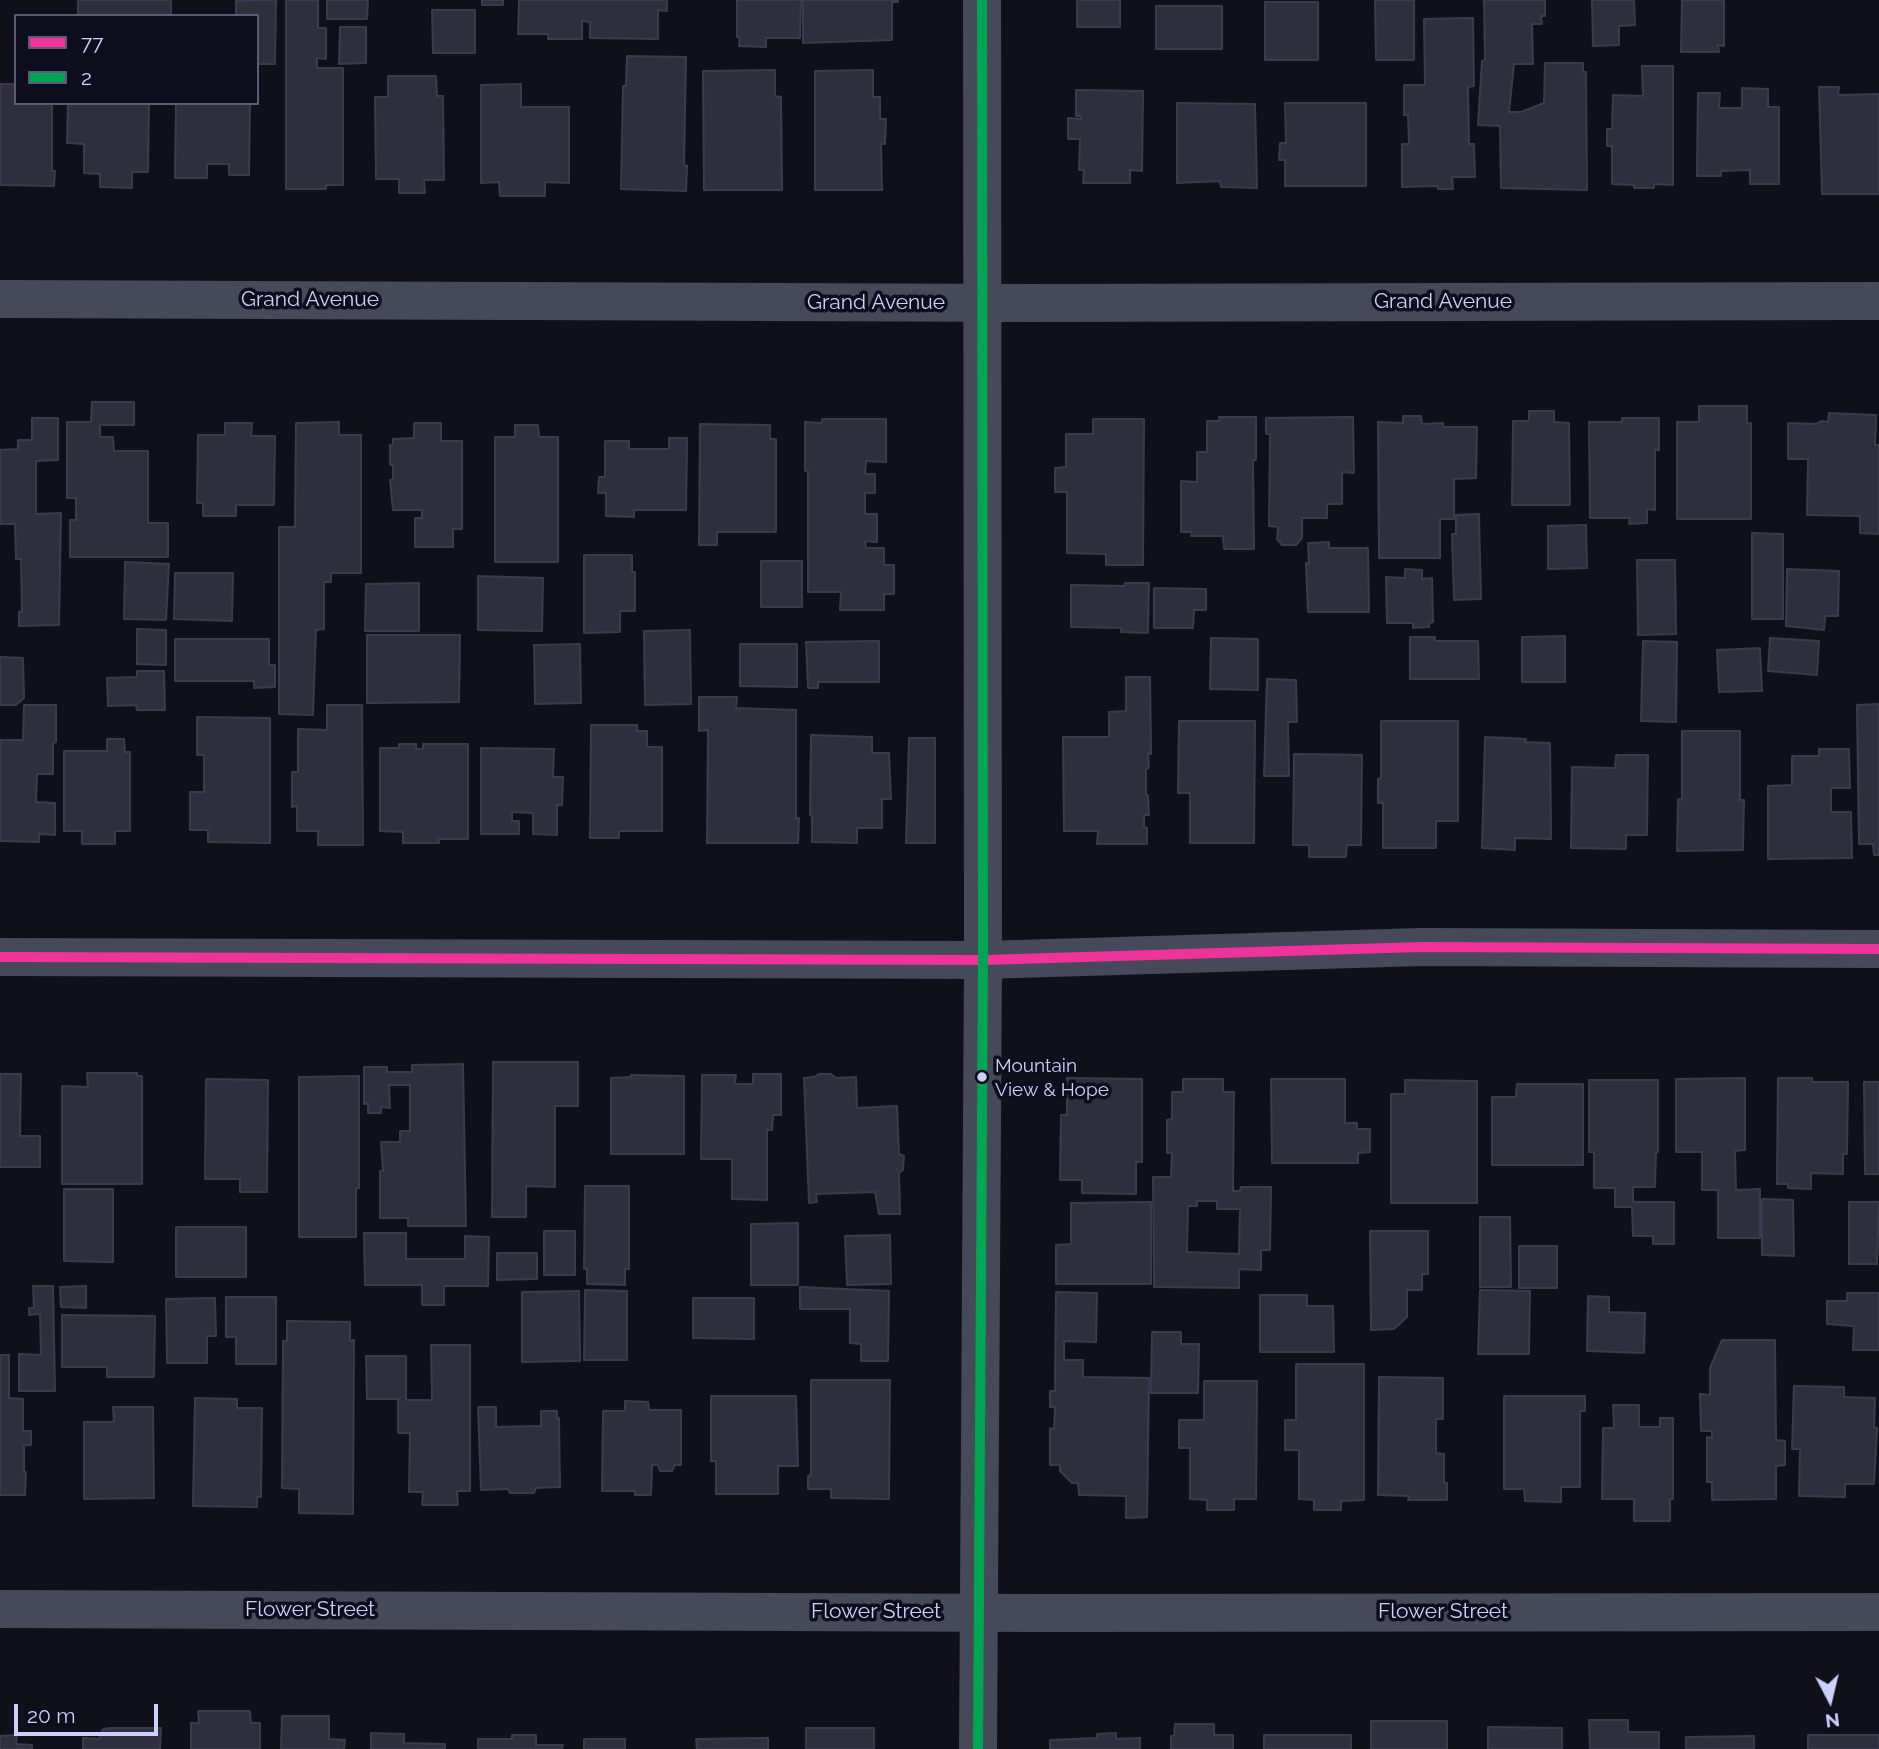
<!DOCTYPE html>
<style>
body{margin:0}
#map{position:relative;width:1879px;height:1749px;overflow:hidden;background:#10101a;font-family:Raleway,sans-serif}
canvas{display:block}
.legend{position:absolute;left:14px;top:14px;width:245px;height:91px;box-sizing:border-box;background:#0d0d1d;border:2px solid #595b77;margin:0;padding:9px 12px;list-style:none;font-size:21px;color:#cbd1fd}
.legend li{display:flex;align-items:center;gap:14px;height:35px}
.legend b{width:35px;border:2px solid #595b77}
.north{position:absolute;left:1795px;top:1665px;width:70px;height:70px;-webkit-text-stroke:5px #0d0d1d;paint-order:stroke;rotate:173deg;font-size:19px;font-weight:700;line-height:28px;text-align:center;color:#cbd1fd}
.north::after{content:'';display:block;margin:auto;width:24px;height:32px;background:#cbd1fd;clip-path:polygon(50% 0,100% 100%,50% 72%,0 100%)}
.scale{position:absolute;left:14px;top:1704px;width:144px;height:32px;box-sizing:border-box;border:4px solid #cbd1fd;border-top:0;padding-left:9px;font-size:21px;line-height:24px;white-space:nowrap;color:#cbd1fd;-webkit-text-stroke:5px #0d0d1d;paint-order:stroke}
</style>
<div id="map">
<canvas width="1879" height="1749"></canvas>
<ul class="legend">
<li><b style="height:9px;background:#ef339a"></b>77</li>
<li><b style="height:9px;background:#00a651"></b>2</li>
</ul>
<div class="north">N</div>
<div class="scale">20 m</div>
</div>
<script>
const ctx = document.querySelector('canvas').getContext('2d');
ctx.lineJoin = 'round';
function fill(path, color) { ctx.fillStyle = color; ctx.fill(path, 'evenodd'); }
function stroke(path, color, width, dash) { ctx.strokeStyle = color; ctx.lineWidth = width; ctx.lineCap = dash ? 'butt' : 'round'; ctx.setLineDash(dash || []); ctx.stroke(path); }
function label(font, color, halo, rows, align = 'center') {
  ctx.font = font + ' Raleway,sans-serif'; ctx.lineWidth = 7; ctx.setLineDash([]); ctx.textBaseline = 'middle'; ctx.strokeStyle = halo; ctx.fillStyle = color; for (const [text, x, y, turn = 0] of rows) {
    ctx.save(); ctx.translate(x, y); ctx.rotate((+turn || 0) * Math.PI / 180); ctx.textAlign = isNaN(turn) ? turn : align; if (halo) ctx.strokeText(text, 0, 0); ctx.fillText(text, 0, 0); ctx.restore();
  }
}
const building = new Path2D(`
 M78 0H171V16H78Z
 M257 0H276L275 64H257V16H236V1Z
 M286 0H318V28H326V59L317 58V68H343V185H326V189H286Z
 M327 0H368L367 19H327Z
 M482 0H503V5H482Z
 M519 0H667V11L658 10V39L590 38V22L582 21V39H548V34H518Z
 M737 0H801L800 38H766V47L739 46 740 38 737 37Z
 M803 0H898V2H892V40L803 43Z
 M1077 0H1120V27H1077Z
 M1375 0H1414V60H1376Z
 M1484 0H1545V16H1541L1542 24H1532L1533 64H1514L1509 112H1521L1544 103 1545 63H1583V72H1586L1587 190 1501 188 1500 126 1478 125 1482 61 1485 60Z
 M1592 0H1634L1635 25 1619 26V45L1593 46Z
 M1682 0H1724V46L1718 45 1719 52H1681Z
 M1265 2H1318V60H1265Z
 M1156 6H1222V49H1156Z
 M432 10H475V53H433Z
 M1473 18 1474 86 1468 87 1469 144H1474L1475 177H1452L1453 189H1438V186L1402 187V144H1409L1408 115H1404V85H1425L1424 19Z
 M340 27H366V63L339 64Z
 M627 56 686 57 684 165 687 166 686 191 621 189 623 86H626Z
 M1642 66H1673V185L1654 184V188H1634V185L1612 184V146H1607V129H1612L1613 95 1643 96Z
 M775 70V96L781 97 782 190H704L703 71Z
 M873 70V97H880V119H886L885 144H881L882 190H815V71Z
 M388 76H436L437 96H443L444 180H424L425 193H399V179H376L375 97H388Z
 M0 84H16V103H52V171H55L54 186 0 185Z
 M521 84V107H569V183L545 182V196H500L499 182 481 183V85Z
 M1819 87H1839L1838 95 1879 94V194H1822Z
 M1742 88 1768 89V107H1779V184H1750V170L1721 171V176H1697L1698 93H1720L1719 108H1742Z
 M1076 90 1143 91 1142 171 1130 170V183H1083L1084 170H1079L1080 139H1068V118L1081 119V116H1076Z
 M68 103H149L148 172H132V188L100 187V174L84 173V144L67 143Z
 M176 103H250L249 175H229V164H207V178H175Z
 M1177 103 1255 104 1257 188 1221 187 1220 181 1177 183Z
 M1285 103H1366V186H1285V160H1279L1280 143H1286Z
 M92 402H134V425H100V437H113L114 451H148V523H168V557H70V520H76V498H67V422H91Z
 M1699 406H1747V424L1751 423V519H1677V422H1699Z
 M1529 411H1554V422L1569 423 1570 505H1512L1513 421H1529Z
 M1829 413 1876 415 1875 445H1879V534L1860 533V516L1807 515 1808 459H1788V423L1816 424 1822 421 1828 422Z
 M1403 416H1421L1422 424 1443 423V427H1477L1476 478 1454 479V519H1440V558H1379L1378 422 1403 423Z
 M1219 417H1256V460H1253L1254 549H1224L1223 536H1191L1192 532H1181V481L1197 482V452H1207V421H1220Z
 M1353 417 1354 473 1342 472V504H1327V518H1302V538L1296 545H1282L1277 539 1278 527 1269 526 1270 434H1266V418Z
 M32 418H58V460L36 461V514L61 513 59 625 19 626V612L22 611 21 559H16L15 524H0V450L18 449V440H32Z
 M1622 418H1659V450H1655V510L1647 509V523L1629 524 1630 518H1590L1589 422H1622Z
 M822 419H886V462L866 461 865 474H875V493H865V514H877V542L865 541 866 548H884V565H894V594H884V610H840L841 592H808V471H805V422L822 423Z
 M1093 419H1144L1143 565H1106V554L1067 553V492H1055V468L1066 467V434H1093Z
 M339 422V435H361V573H331V582H324V629L316 630 313 715 279 714V527H295L296 423Z
 M225 423H252L251 436H275L274 505H236V516H203V503H197L198 435H225Z
 M414 423H441V441H462V529H453V547H415V518H422V510H393L390 480 393 479V465H390V445H393V439L414 438Z
 M700 424 770 425V439H776V532H717V545H699Z
 M515 425H538L539 437H558V562H495V437H515Z
 M669 438H687L686 510H634V517L606 516V493H598L599 477H605V441H629V449H669Z
 M1479 514 1481 599 1454 600 1452 534H1456V515Z
 M1586 525 1587 568 1548 569V526Z
 M1752 533 1783 534V619H1752Z
 M1329 542V548H1368L1369 612H1308L1306 563 1309 564 1308 543Z
 M584 555H632V572H635V611H620V632L584 633Z
 M1637 560H1675L1676 634 1638 635Z
 M761 561H802V607H761Z
 M125 562 169 564 166 620 124 619Z
 M1405 569 1422 570V579L1432 578 1433 622 1429 623V627L1413 628V623H1387L1386 577 1405 578Z
 M1787 569 1839 571 1838 616H1825L1824 630 1786 626Z
 M175 573H233L232 621 174 619Z
 M478 576 543 578 542 631 478 630Z
 M419 583V631H365L366 584Z
 M1125 583H1149L1148 633 1121 632V628L1071 627V585L1124 586Z
 M1154 588 1206 589V610H1194L1193 628H1154Z
 M137 629 166 630V665L137 664Z
 M690 630 691 704 645 705 644 631Z
 M367 635H460L459 702 367 703Z
 M1565 636V682H1522V637Z
 M1410 637H1435V641H1478L1479 679H1410Z
 M1211 638 1258 639V690L1210 689Z
 M1770 638 1819 641 1817 675 1768 671Z
 M175 639H269V665H275V687L254 688V681H175Z
 M879 641V682H818V688H808L806 642Z
 M1643 641 1677 642 1676 722 1641 721Z
 M580 644 581 703 535 704 534 645Z
 M740 644H797V687L740 686Z
 M1760 648 1762 691 1719 692 1717 650Z
 M0 657 23 658 24 698 16 705H0Z
 M137 671H164L165 710H137L136 705 108 706 107 678 137 677Z
 M1126 677H1150L1151 754 1148 753 1149 768 1146 769V795H1148L1149 815H1144V827L1147 828V844H1097L1098 831H1064L1063 737H1109V712L1126 711Z
 M1267 679 1296 680 1297 722H1288L1289 776H1264Z
 M699 697H737L736 708 796 710V819L799 818 798 843H707L708 730 699 731Z
 M1879 704V855H1874L1873 844H1859L1857 705Z
 M24 705H56V742L53 743V774H37L36 802 55 803V835L39 834V842L0 841V740H23Z
 M327 705H362L363 845H318V831H297V806L292 807V772H298V729L327 730Z
 M197 717 270 718V843L208 842V830H190V792H204V755H197Z
 M1179 721H1255L1254 843H1190V793H1178Z
 M1381 721H1458V821H1436V848H1383V803H1378V779L1381 778Z
 M591 725H637V731H647V747H662V831H619V838H590Z
 M1682 731H1740V800H1744L1743 850 1677 851 1678 799 1682 800Z
 M811 735 872 737V753H889L891 799H882V828H857V843L812 842V816L810 815Z
 M1485 737 1526 739 1525 742 1550 743 1551 839 1515 838V850L1482 848Z
 M909 738H935V843H906Z
 M107 739H124L125 752H130V831H115V844H82V831H64V751H107Z
 M399 744H416V749H423V744H468V839H439V843H403V832L380 831V748H399Z
 M481 748 554 749 553 777H563L562 805H557V835L533 834V813L512 812V821H519V834H481Z
 M1819 749H1849L1850 788H1831V812H1851L1852 858 1768 859V786L1792 785V756H1819Z
 M1294 754 1362 755 1361 845H1347L1346 857H1309V845H1293Z
 M1616 755H1648L1647 835H1626V849L1571 848 1572 767 1615 768Z
 M493 1062H578V1106H555V1187L526 1186V1217H492Z
 M463 1064 466 1226H408V1218H380V1171H383L381 1142H400V1131H410V1085H389L390 1108 381 1107V1113H368V1103L364 1104V1067H387V1072H412V1065Z
 M87 1073H137V1076H142V1184H62V1086L88 1087Z
 M0 1074H21L20 1136H40V1167H0Z
 M753 1074H781V1115H773L772 1130H767V1200L732 1199V1159H701L702 1075H736L735 1084H753Z
 M819 1074H831L836 1078 856 1077 857 1108 897 1106 899 1154 904 1156 903 1170 899 1173 900 1214H879L875 1192 816 1194 817 1202 809 1203 804 1078 814 1077Z
 M631 1075 684 1076V1154H611V1078L631 1077Z
 M359 1076V1188L356 1189V1237H299V1077Z
 M1067 1078 1142 1079V1162H1136V1194L1082 1193V1180H1060L1061 1115H1067Z
 M1745 1078V1150L1735 1151 1736 1190 1760 1189V1238H1718V1190H1702V1152H1676V1079Z
 M1778 1078H1812V1082H1848L1847 1154H1843V1174L1811 1173V1189L1788 1188V1184H1777Z
 M206 1079 268 1080 267 1192H240V1179H205Z
 M1183 1079H1223V1092H1234L1233 1191H1240L1241 1187H1271L1270 1250H1261V1270L1239 1269V1288L1154 1287 1153 1177H1171L1172 1153H1167V1120L1172 1119V1092H1183ZM1197 1201H1217V1209H1240L1239 1254 1187 1252 1188 1206H1197Z
 M1271 1079H1345V1123H1357V1129H1370V1152L1358 1153V1163H1272Z
 M1405 1080 1477 1081V1203H1391V1094H1405Z
 M1589 1080H1658V1152H1656L1655 1187H1633V1202H1674V1244H1653V1236H1633L1632 1207H1615V1188H1594V1152H1589Z
 M1864 1082H1879V1174H1865Z
 M1517 1084H1583V1165H1492V1097H1516Z
 M585 1186H629V1269H625V1285L587 1284V1268L584 1269Z
 M64 1189H113V1262L64 1261Z
 M1762 1199 1793 1200 1794 1256 1762 1255Z
 M1151 1202V1284H1056V1245L1071 1244V1203Z
 M1849 1202H1879L1877 1264H1849Z
 M1480 1217H1510L1511 1287H1480Z
 M798 1223V1285H751V1224Z
 M176 1227H246V1277H176Z
 M544 1231H575V1275H544Z
 M1370 1231H1428V1274H1422V1290H1407V1317L1394 1329 1371 1330Z
 M364 1233H406V1259H465V1236L489 1237 488 1286H444V1305H422V1285H365Z
 M890 1235 891 1284 847 1285 845 1236Z
 M1519 1246H1557V1288H1519Z
 M497 1253H537V1279L497 1280Z
 M33 1286H53L55 1391H19V1354L41 1355 40 1314 29 1315V1308H34Z
 M86 1286V1308L61 1307 60 1287Z
 M800 1287 889 1291 888 1361H861V1344L850 1343V1309H800Z
 M585 1290 627 1291V1360H584Z
 M1480 1290 1530 1291 1529 1354H1478Z
 M579 1291 580 1361 522 1362V1292Z
 M1056 1292 1097 1293 1096 1342 1064 1341V1360H1083V1377L1149 1378 1147 1517 1126 1518V1496L1079 1495 1078 1483H1072L1060 1471V1465H1050V1428L1054 1429 1055 1407H1050V1391H1055Z
 M1847 1293H1879V1350H1853L1854 1326 1827 1324V1301H1847Z
 M1260 1295H1307V1306H1333L1334 1352H1260Z
 M1588 1296 1609 1297V1312L1645 1313 1644 1353 1587 1351Z
 M226 1297H276V1364H236V1337H226Z
 M215 1298 216 1336H207V1363H167L166 1299Z
 M693 1298H754V1339L693 1338Z
 M62 1315 155 1316 154 1377H107V1367H62Z
 M287 1321 350 1322V1341L354 1340 353 1514 299 1513V1489L282 1488 283 1341H287Z
 M1152 1332H1181V1344H1199L1198 1393H1151Z
 M1722 1340H1775L1776 1440 1785 1441V1465L1776 1466V1499L1712 1500V1482H1707V1437L1712 1438V1431H1701L1700 1394 1710 1395V1368Z
 M431 1345H470V1491H457L458 1505H422L423 1492H409L410 1433H398V1399H367L366 1356H406V1400H432Z
 M0 1355H9V1398L23 1399V1431H31V1445H24V1473L26 1472 25 1495H0Z
 M1296 1364H1364V1500L1341 1501V1510H1314V1500L1299 1499V1450H1285V1420H1296Z
 M1379 1377 1443 1378V1419H1436V1453L1444 1454V1483H1447V1500H1408L1409 1496 1378 1495Z
 M811 1380H890L889 1499 831 1498V1489H808V1476L811 1475Z
 M1204 1381H1257L1256 1499H1234V1510H1207V1500L1190 1499V1448H1179V1420H1204Z
 M1794 1386 1844 1387V1397L1875 1398 1874 1427 1877 1428 1874 1484H1845V1497L1799 1496 1800 1449H1792Z
 M711 1396H796L798 1466H778V1494H716V1461H711Z
 M1504 1396H1585V1411H1580V1487H1561V1502L1525 1501 1524 1489H1504Z
 M195 1398 237 1399V1408H262L261 1497H257V1507L193 1506Z
 M625 1401 648 1402 649 1410H681V1465H675L672 1471H660L658 1465H652L651 1495H635V1491H602L603 1411H625Z
 M1613 1405H1639V1427H1660V1418H1673V1499H1670V1521H1634V1499H1602L1603 1428H1614Z
 M113 1407H153L154 1498 84 1499V1422H114Z
 M478 1407H496V1427L541 1426V1411H557V1419L559 1418 560 1487 536 1488 534 1493H510L508 1489 481 1490Z
 M198 1711H250L251 1723H260V1749H191V1723H199Z
 M282 1716H329V1739L345 1740 344 1749H281Z
 M1589 1720H1628V1732H1659V1749H1590Z
 M1371 1721H1447V1749H1371Z
 M1175 1724H1214V1735H1233V1749H1171V1736H1174Z
 M1488 1727 1562 1728V1749H1488Z
 M110 1728H161L160 1749H83V1738L99 1739 103 1729Z
 M806 1728H874V1749H806Z
 M371 1733 404 1734V1743L445 1744V1749H371Z
 M1116 1733V1739L1140 1738V1749H1050V1740L1097 1738V1734Z
 M17 1735 16 1744 32 1745V1749H0V1736Z
 M512 1735H536V1745H563L562 1749H478V1739H512Z
 M1264 1735H1351V1749H1264Z
 M1808 1735H1879V1749H1808Z
 M1754 1736V1749H1686V1737Z
 M768 1738V1749H697L696 1739Z
 M584 1739H625V1749H584Z`);
fill(building, '#2e2e3c');
stroke(building, '#3a3c4e', 2);
stroke(new Path2D(`
 M0 299 1031 303 1879 301
 M0 957 983 960 1422 947 1879 949
 M0 1609 1042 1613 1879 1612`), '#46495a', 38);
stroke(new Path2D(`
 M978 1749 983 960 982 0`), '#46495a', 38);
stroke(new Path2D(`
 M0 957 983 960 1422 947 1879 949`), '#ef339a', 10);
stroke(new Path2D(`
 M978 1749 983 960 982 0`), '#00a651', 10);
for (const [x, y, r, color] of [
 [982,1077,6,"#cbd1fd"]
]) { const dot = new Path2D(); dot.arc(x, y, r, 0, 2 * Math.PI); ctx.fillStyle = color; ctx.fill(dot); stroke(dot, '#0d0d1d', 2.5); }
label('19px', '#cbd1fd', '#0d0d1d', [
 ["Mountain",995,1066],
 ["View & Hope",995,1090]
], 'left');
label('21px', '#cbd1fd', '#0d0d1d', [
 ["Grand Avenue",310,300],
 ["Grand Avenue",1443,302],
 ["Grand Avenue",876,303],
 ["Flower Street",310,1610],
 ["Flower Street",876,1612],
 ["Flower Street",1443,1612]
]);
</script>
